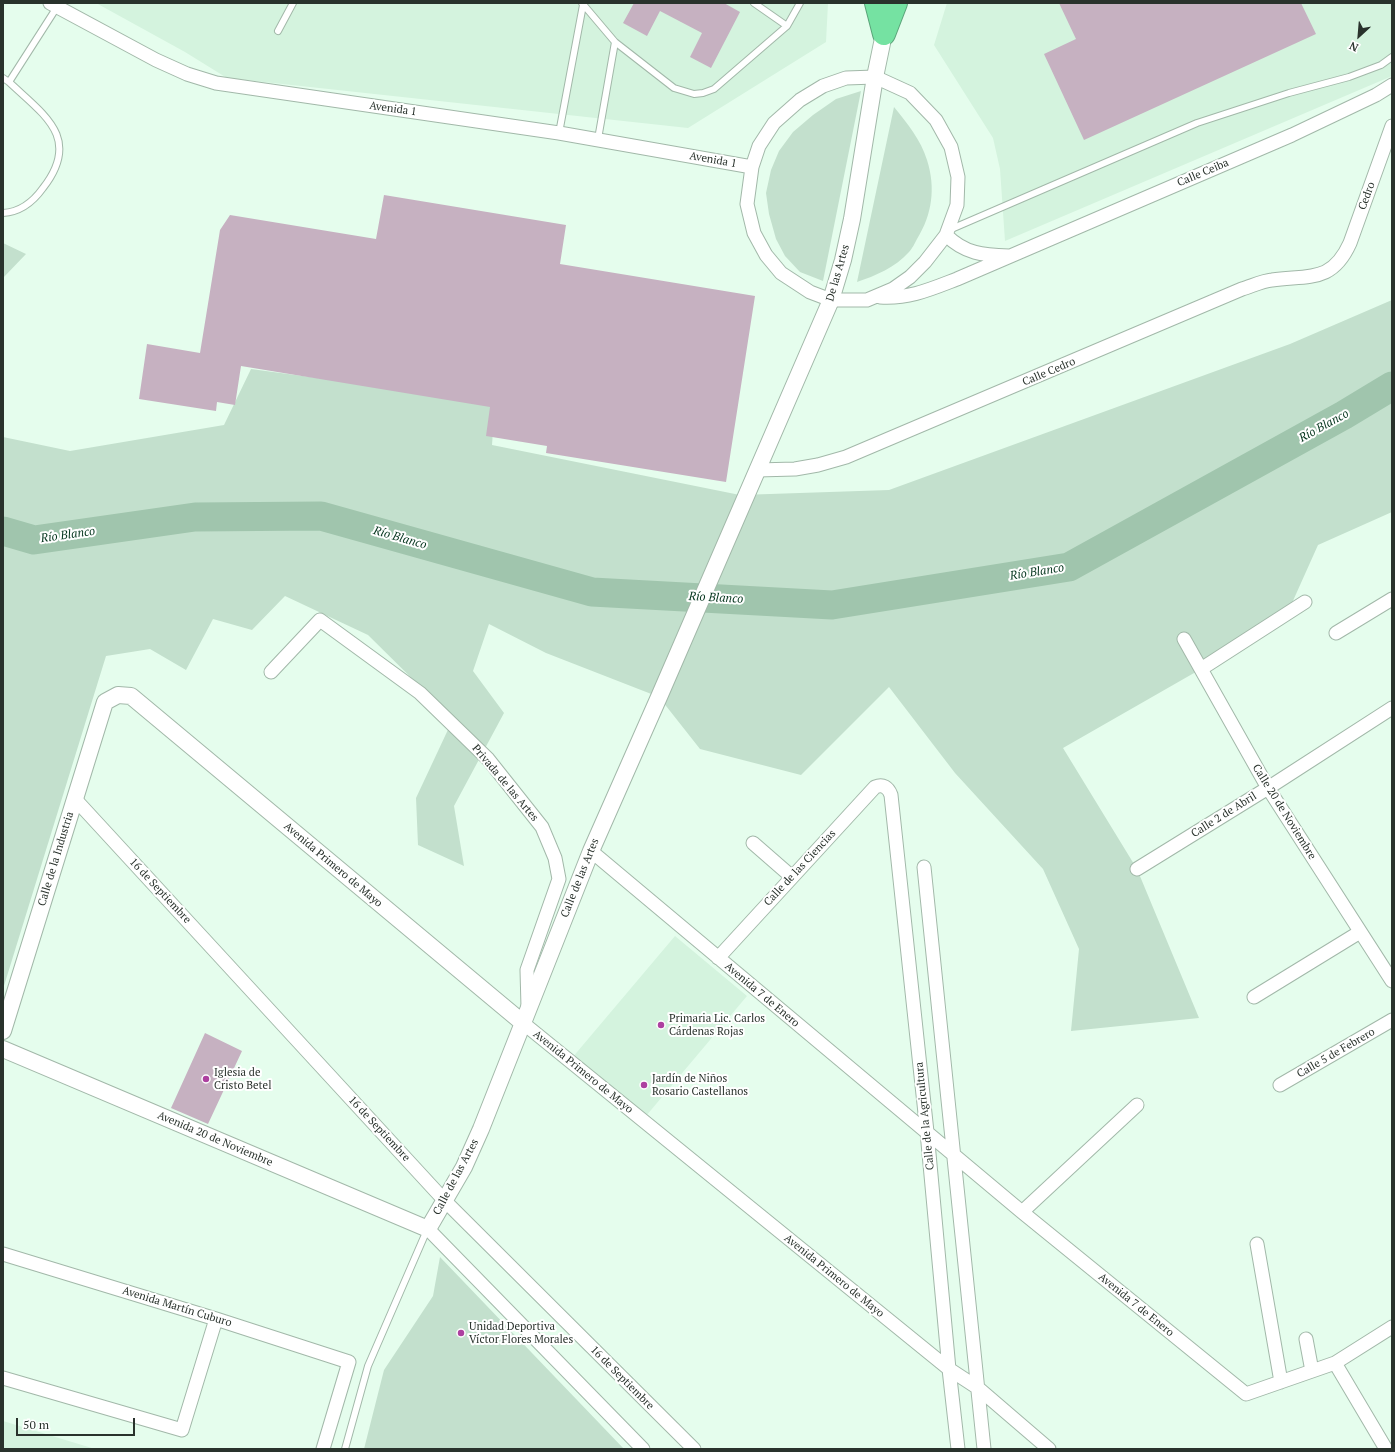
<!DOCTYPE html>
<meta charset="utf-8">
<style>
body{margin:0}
#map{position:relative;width:1395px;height:1452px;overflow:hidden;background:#e5fded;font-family:"PT Serif",serif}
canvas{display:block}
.frame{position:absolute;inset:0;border:4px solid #29322c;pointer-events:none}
.north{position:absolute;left:1339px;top:16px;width:40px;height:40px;-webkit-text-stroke:3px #fff;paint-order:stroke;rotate:206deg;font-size:11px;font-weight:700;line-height:16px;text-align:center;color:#29322c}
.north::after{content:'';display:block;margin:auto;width:14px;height:18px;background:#29322c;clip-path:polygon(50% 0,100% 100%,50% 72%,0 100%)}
.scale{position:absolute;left:16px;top:1418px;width:119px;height:18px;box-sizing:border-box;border:2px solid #29322c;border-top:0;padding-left:5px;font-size:12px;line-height:14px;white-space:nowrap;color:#29322c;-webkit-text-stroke:3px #fff;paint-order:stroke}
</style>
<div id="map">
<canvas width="1395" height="1452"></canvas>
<div class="frame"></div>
<div class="north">N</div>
<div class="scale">50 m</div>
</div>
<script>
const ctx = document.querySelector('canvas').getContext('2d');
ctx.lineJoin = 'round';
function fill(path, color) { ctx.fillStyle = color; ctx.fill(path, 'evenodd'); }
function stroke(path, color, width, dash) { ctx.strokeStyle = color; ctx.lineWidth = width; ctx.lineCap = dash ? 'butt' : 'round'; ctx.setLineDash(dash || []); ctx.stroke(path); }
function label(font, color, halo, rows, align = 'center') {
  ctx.font = font + ' "PT Serif",serif'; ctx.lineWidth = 4; ctx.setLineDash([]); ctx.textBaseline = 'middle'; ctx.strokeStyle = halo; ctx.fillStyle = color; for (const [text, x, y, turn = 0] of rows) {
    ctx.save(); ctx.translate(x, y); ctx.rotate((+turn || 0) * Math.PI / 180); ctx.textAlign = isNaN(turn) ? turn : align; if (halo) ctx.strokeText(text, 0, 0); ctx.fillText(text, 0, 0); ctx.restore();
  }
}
fill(new Path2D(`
 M96 3H828L826 42 688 128 227 78 185 52Z
 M947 3H1392V76L1005 241 1000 169 993 138 934 45Z
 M675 936 747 996 646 1116 572 1058Z
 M3 1421 95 1449H3Z`), '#d4f3de');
fill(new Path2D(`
 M861 91 823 281 800 272 785 256 776 239 769 214 766 193 771 170 779 151 793 132 813 115 836 99Z
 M894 107C907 123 921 140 927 160 936 188 932 215 917 239 915 243 912 249 909 252 896 267 875 276 857 282Z
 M3 243 26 254 3 278Z
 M1392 300V512L1318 545 1292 603 1201 669 1063 748 1137 869 1199 1018 1071 1031 1079 949 1043 869 955 773 889 687 801 775 700 749 659 697 546 653 489 624 473 671 504 713 454 806 464 866 418 845 416 798 453 719 368 635 285 596 252 630 213 619 186 670 150 649 106 656 3 989V437L70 451 224 425 251 369 495 402 492 445 740 495 889 490 1290 344Z
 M440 1257 624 1449H364L384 1370 433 1296Z`), '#c3e0cd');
stroke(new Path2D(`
 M3 531 34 540 195 517 321 516 592 592 832 605 1069 567 1344 415 1392 386`), '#a0c5ad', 29);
fill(new Path2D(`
 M634 3H724L740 12 711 68 690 57 702 33 660 11 647 36 623 23Z
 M1059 3H1301L1316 34 1084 140 1044 54 1076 39Z
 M384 195 566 225 560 264 755 296 726 482 546 453 547 446 486 436 490 407 241 366 235 405 217 402 216 411 139 399 147 344 200 353 220 230 230 215 376 239Z
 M205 1033 242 1051 208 1124 171 1108Z`), '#c6b1c1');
const service = new Path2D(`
 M582 3 615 42 674 88 694 94 703 93 714 89 787 26 754 3
 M787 26 800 3
 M278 31 293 3
 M3 78 9 82C44 115 82 138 43 188 33 202 21 212 3 213
 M9 82 57 7
 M559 133 583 5
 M598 139 615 42
 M949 230 1197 123 1289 93 1349 77 1381 65 1392 57
 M345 1449 368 1366 427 1230`);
const minor = new Path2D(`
 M50 3 156 60 187 74 216 83 559 133 752 167
 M875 77 910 93 936 120 951 147 958 177 957 205 946 235 925 262 910 277 893 289 867 300H831L810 292 781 273 766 255 754 233 747 204 752 167 759 146 774 123 800 100 823 86 846 78Z
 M946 235C965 254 983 255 1009 256
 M880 297C909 299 931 289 957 279L1292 135 1376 95 1392 85
 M757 470 795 469 818 465 846 457 1242 289C1252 286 1262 281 1272 280 1309 275 1332 283 1350 243L1392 126
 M1336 633 1392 599
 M1184 639 1268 788 1392 981
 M1201 669 1305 602
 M271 672 320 620 420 693 488 759 542 827 555 858 559 879 527 970 528 1007
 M75 799 445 1201 694 1449
 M753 843 792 877
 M591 851 1022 1212 1246 1394 1335 1363 1392 1327
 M924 867 984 1449
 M1137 869 1268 788 1392 708
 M718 958 875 787C883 784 888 787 891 795L927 1132 949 1369 958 1449
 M1254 997 1360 932
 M523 1023 949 1369 978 1388 1049 1449
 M1280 1085 1392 1020
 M1022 1212 1137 1105
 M428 1229 643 1449
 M1257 1244 1281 1382
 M3 1254 216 1319 349 1362 323 1449
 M1306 1339 1312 1371
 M1335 1363 1386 1449
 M3 1378 182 1430 216 1319`);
const tertiary = new Path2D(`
 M3 1031 105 702 118 695 131 696 523 1023
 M3 1049 428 1229 464 1167 481 1129 591 851 659 697 831 300 843 260 852 219 875 77 886 24`);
const motorway = new Path2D(`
 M876 3 884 34
 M884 34 896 3`);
stroke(service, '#a2b8a9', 8);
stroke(minor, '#a2b8a9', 15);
stroke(tertiary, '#a2b8a9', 18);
stroke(motorway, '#5aa479', 24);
stroke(service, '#fff', 6);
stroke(minor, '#fff', 13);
stroke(tertiary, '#fff', 16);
stroke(motorway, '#75e2a2', 22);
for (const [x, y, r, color] of [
 [661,1025,4,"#ad40a0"],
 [206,1079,4,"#ad40a0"],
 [644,1085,4,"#ad40a0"],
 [461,1333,4,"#ad40a0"]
]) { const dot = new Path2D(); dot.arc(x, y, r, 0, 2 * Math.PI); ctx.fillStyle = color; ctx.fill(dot); stroke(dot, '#fff', 1.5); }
label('11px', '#29322c', '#fff', [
 ["Avenida 1",393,109,8],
 ["Avenida 1",713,160,10],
 ["Calle Ceiba",1203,173,-23],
 ["Cedro",1367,196,-70],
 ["De las Artes",838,273,-74],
 ["Calle Cedro",1049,372,-23],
 ["Privada de las Artes",505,783,50],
 ["Calle 20 de Noviembre",1284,812,58],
 ["Calle 2 de Abril",1224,815,-32],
 ["Calle de la Industria",56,859,-73],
 ["Avenida Primero de Mayo",333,865,40],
 ["Calle de las Ciencias",800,868,-47],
 ["Calle de las Artes",580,878,-68],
 ["16 de Septiembre",160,891,47],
 ["Avenida 7 de Enero",762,995,40],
 ["Calle 5 de Febrero",1336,1053,-30],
 ["Avenida Primero de Mayo",583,1072,39],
 ["Calle de la Agricultura",925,1116,-96],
 ["16 de Septiembre",379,1129,47],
 ["Avenida 20 de Noviembre",215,1139,23],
 ["Calle de las Artes",456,1177,-62],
 ["Avenida Primero de Mayo",834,1276,39],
 ["Avenida 7 de Enero",1136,1305,39],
 ["Avenida Martín Cuburo",177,1307,17],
 ["16 de Septiembre",622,1378,45]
]);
label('11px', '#29322c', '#fff', [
 ["Primaria Lic. Carlos",669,1019],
 ["Cárdenas Rojas",669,1032],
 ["Iglesia de",214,1073],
 ["Cristo Betel",214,1086],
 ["Jardín de Niños",652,1079],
 ["Rosario Castellanos",652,1092],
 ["Unidad Deportiva",469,1327],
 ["Víctor Flores Morales",469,1340]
], 'left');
label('italic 12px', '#03341c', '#fff', [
 ["Río Blanco",1324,426,-29],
 ["Río Blanco",68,535,-8],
 ["Río Blanco",400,538,16],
 ["Río Blanco",1037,572,-9],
 ["Río Blanco",716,598,3]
]);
</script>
